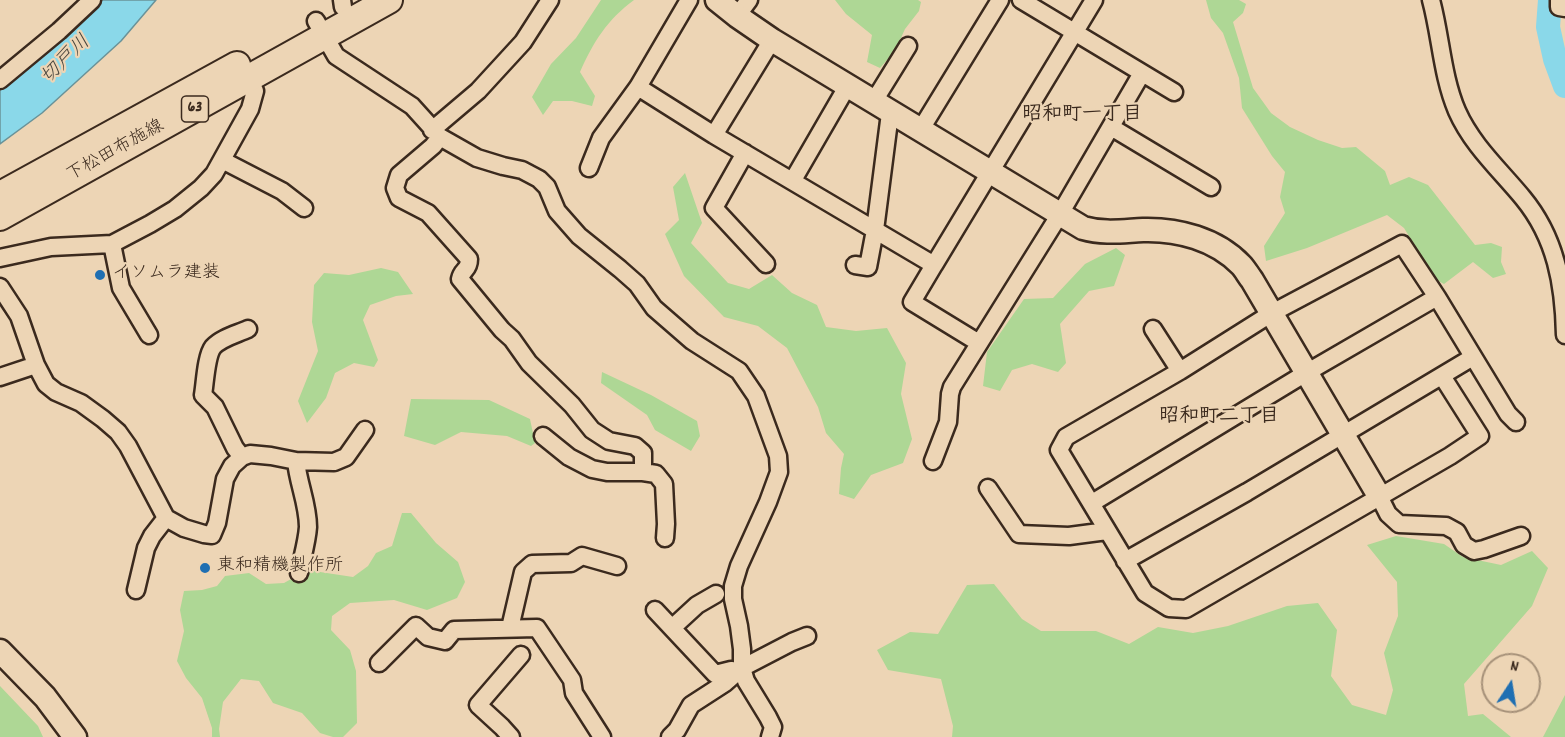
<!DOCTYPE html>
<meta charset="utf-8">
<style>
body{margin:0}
#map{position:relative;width:1565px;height:737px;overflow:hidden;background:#edd5b5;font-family:Dekko,sans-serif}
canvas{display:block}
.north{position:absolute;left:1481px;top:653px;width:60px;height:60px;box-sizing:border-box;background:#edd5b5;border:2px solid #a69179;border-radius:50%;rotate:12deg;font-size:16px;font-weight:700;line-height:24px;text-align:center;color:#3b2a1e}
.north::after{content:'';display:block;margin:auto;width:21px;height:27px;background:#1f6fb2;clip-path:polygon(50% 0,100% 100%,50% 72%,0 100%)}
</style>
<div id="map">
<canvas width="1565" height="737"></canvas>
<div class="north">N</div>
</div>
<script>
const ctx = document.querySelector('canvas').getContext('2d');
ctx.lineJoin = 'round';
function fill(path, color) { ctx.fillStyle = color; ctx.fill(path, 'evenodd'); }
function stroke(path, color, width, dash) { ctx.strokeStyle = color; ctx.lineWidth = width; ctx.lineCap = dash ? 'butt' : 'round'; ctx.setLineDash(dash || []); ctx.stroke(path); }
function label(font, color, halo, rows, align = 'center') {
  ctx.font = font + ' Dekko,"Klee One",sans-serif'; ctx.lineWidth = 4.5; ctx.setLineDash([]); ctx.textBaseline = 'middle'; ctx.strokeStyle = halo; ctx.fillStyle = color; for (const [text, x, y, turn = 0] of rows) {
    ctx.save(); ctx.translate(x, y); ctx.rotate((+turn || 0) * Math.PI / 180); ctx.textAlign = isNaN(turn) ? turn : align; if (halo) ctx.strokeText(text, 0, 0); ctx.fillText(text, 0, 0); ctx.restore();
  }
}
fill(new Path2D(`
 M601 0H634C607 20 594 41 580 72L595 96 592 106 572 101H553L543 115 532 97 551 64 576 38Z
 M835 0H918L921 2 919 11 905 29 895 51 880 68 867 62 872 35 846 14Z
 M1206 0H1239L1246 4 1243 13 1233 22 1253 88 1271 113 1290 127 1318 140 1342 148 1356 147 1385 171 1390 185 1409 177 1428 185 1475 245 1491 243 1502 247 1501 262 1506 274 1493 278 1473 262 1444 284 1435 279 1404 228 1387 215 1307 248 1266 261 1264 246 1285 213 1280 197 1285 172 1272 156 1242 108 1239 78 1223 33 1211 18Z
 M685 173 702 223 691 243 728 283 749 289 772 275 792 293 817 305 826 327 856 331 887 328 906 363 901 394 912 439 903 463 871 475 854 499 839 494 841 468 844 454 826 433 818 407 787 348 758 326 724 317 684 276 665 234 679 220 673 187Z
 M1116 248 1125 255 1114 286 1089 291 1060 324 1066 363 1058 372 1032 364 1012 370 1000 391 983 386 987 352 1024 299 1053 298 1085 264Z
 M381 268 398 272 413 294 396 296 370 305 363 320 378 360 374 367 354 363 335 373 326 398 307 423 298 401 318 351 312 322 314 285 324 273 349 275Z
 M602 372 651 395 697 421 700 436 691 451 655 430 647 415 601 383Z
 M411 399 489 400 530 419 535 443 531 446 507 436 461 432 435 445 404 436Z
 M402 513H411L436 543 458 562 465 582 457 598 427 610 394 600 350 603 332 616 331 630 350 650 356 671 357 723 343 737H333L320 733 302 713 273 703 259 681 241 679 223 702 219 729 220 737H212V728L202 698 186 678 177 661 184 631 180 610 184 591 202 590 217 586 225 576 249 573 266 584 284 583 307 570 353 577 368 566 376 553 392 546Z
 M1396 536 1444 544 1463 557 1501 565 1532 551 1548 568 1532 606 1464 684 1468 716 1483 714 1511 737H952L953 726 941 679 888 670 877 650 910 632 938 634 967 585 994 584 1022 619 1041 631H1096L1129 644 1158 627 1193 633 1228 626 1287 606 1318 603 1337 630 1331 676 1352 705 1386 715 1393 690 1384 653 1398 616 1397 582 1367 545Z
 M0 686 38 726 43 737H0Z
 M1565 695V737H1543Z`), '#aed795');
const water = new Path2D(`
 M102 0H156L121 41 42 113 0 144V88L78 24Z`);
fill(water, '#8ad8e9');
stroke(water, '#6a9298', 1.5);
stroke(new Path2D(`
 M1550 0 1548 27 1555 59 1565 86`), '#8ad8e9', 24);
const street = new Path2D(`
 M342 0 343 7
 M1021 0 1174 92
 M1431 0C1441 37 1442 76 1457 111 1472 145 1500 170 1523 198 1556 238 1564 285 1565 335
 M1559 0V7L1565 8
 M737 16 749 0
 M316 21 336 56 412 106 440 137 477 158 503 166 522 170 539 179 547 187 557 211 579 236 620 269 637 284 654 308 692 341 739 371 756 396 778 456 779 472 768 502 739 566 733 586V599L739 626 742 649V668L746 681 768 717 773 727 770 737
 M0 80 59 31 92 0
 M638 87 714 135 934 265 1094 0
 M874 101 908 46
 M1111 127 1211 187
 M921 129 1000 0
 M432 130 478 91 523 42 550 0
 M714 135 772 40
 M440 137 433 146 399 175 395 188 399 198 428 213 469 259C469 271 462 269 460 279L502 330 512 339 529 363 572 405 592 430 609 441 635 446 643 453V472
 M745 153 714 208 766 264
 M222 160 282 191 304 208
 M589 168 601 138 638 87 689 0
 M793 180 848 85
 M112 244 121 288 149 335
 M0 258 51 247 112 244 150 224 175 209 201 188 214 174 250 109 255 91 246 72
 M855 265 868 267 875 230 889 121 893 113
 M934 265 912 302 979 343
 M0 287 19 316 36 365 46 384 56 392 81 403 103 419 118 432 128 446 166 518 184 528 204 534 212 535 217 523 225 479 232 466 242 457 250 454 271 456 296 461 334 462 346 457 365 430
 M1153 329 1180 371
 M1442 376 1480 436 1450 456 1186 609 1169 608 1145 593 1059 450 1066 437 1180 371 1272 313 1402 244 1437 297 1508 414 1516 422
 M0 377 36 365
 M543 436 569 457 592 469 607 472H643L656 474 664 484 666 524 665 538
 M242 457 235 448 215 407 203 395C205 384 206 356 213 347 221 338 237 334 248 329
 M296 461C298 483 308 504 308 527 307 542 302 558 299 573
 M933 461 948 422 950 394 952 387 1060 214 1142 73
 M988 488 1019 534 1069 536 1107 531
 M1379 496 1388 514 1399 524 1446 526 1457 532 1464 545 1474 551 1484 549 1521 536
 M1092 503 1306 373 1437 297
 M1125 561 1247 492 1473 357
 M136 590 146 548 152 536 166 518
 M655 610 715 674 731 670 738 671
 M510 628 523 572 532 564 571 563 582 556 617 566
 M672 628 697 605 716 594
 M379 663 416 626 428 637 445 641 454 630 537 628 572 680 574 693 602 737
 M511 737 502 727 478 705 521 655
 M670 737 677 730 691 705 725 683 742 668 792 642 807 636`);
const secondary = new Path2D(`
 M717 0 737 16 772 40 1083 228C1104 234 1122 231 1143 230 1178 229 1216 239 1241 265 1245 269 1248 275 1252 280L1379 496
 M0 651 45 697 75 737`);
const primary = new Path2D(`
 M0 195 237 65
 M0 217 389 0`);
stroke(street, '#3b2a1e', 21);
stroke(secondary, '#3b2a1e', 27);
stroke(primary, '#3b2a1e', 30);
stroke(street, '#edd5b5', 16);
stroke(secondary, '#edd5b5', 22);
stroke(primary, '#edd5b5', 26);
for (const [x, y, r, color] of [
 [100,275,6,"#1f6fb2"],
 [205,568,6,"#1f6fb2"]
]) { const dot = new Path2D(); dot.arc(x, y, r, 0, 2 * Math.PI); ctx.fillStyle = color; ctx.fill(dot); stroke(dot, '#edd5b5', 2); }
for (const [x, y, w] of [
 [195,109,27]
]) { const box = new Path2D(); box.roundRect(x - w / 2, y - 13, w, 26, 4.5); ctx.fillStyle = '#edd5b5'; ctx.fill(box); stroke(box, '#3b2a1e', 1.5); }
label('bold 16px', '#3b2a1e', null, [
 ["63",195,109]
]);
label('18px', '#3b2a1e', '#edd5b5', [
 ["下松田布施線",116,152,-29]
]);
label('18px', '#3b2a1e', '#edd5b5', [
 ["イソムラ建装",112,275],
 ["東和精機製作所",217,568]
], 'left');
label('italic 20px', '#47443c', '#edd5b5', [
 ["切戸川",67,61,-44]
]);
label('bold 20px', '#3b2a1e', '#edd5b5', [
 ["昭和町一丁目",1082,116],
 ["昭和町二丁目",1219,418]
]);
</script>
